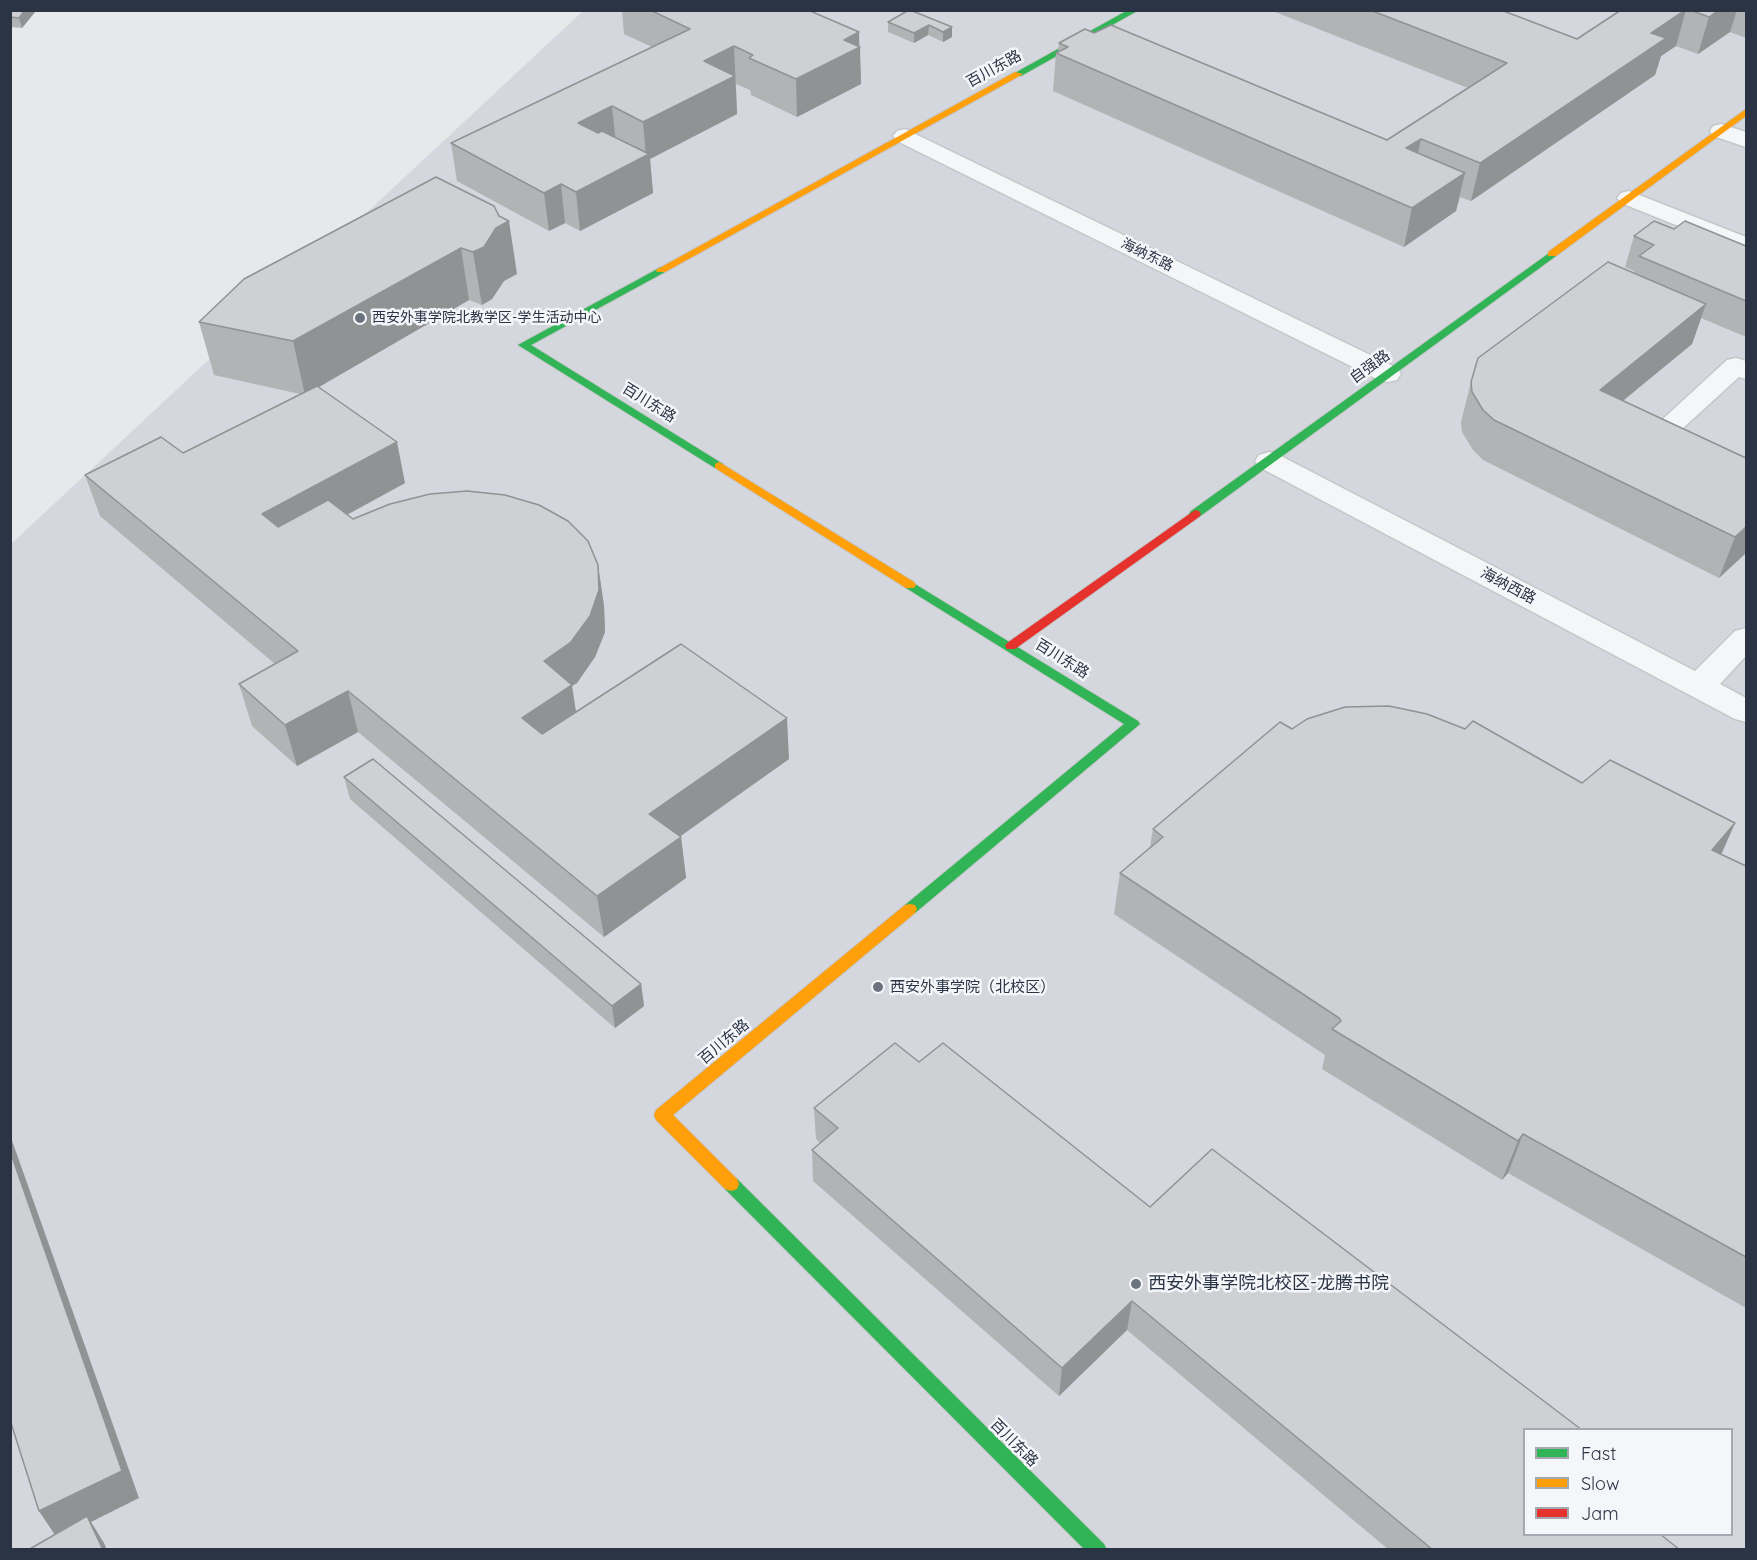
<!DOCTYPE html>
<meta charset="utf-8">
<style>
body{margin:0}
#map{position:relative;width:1757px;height:1560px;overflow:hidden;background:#e6e8ea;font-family:Quicksand,sans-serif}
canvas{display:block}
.frame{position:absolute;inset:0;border:12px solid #2b3445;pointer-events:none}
.legend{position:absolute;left:1523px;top:1428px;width:210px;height:108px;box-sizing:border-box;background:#f4f6f9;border:2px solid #a4a8b1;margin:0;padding:8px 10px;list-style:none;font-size:18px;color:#2b3445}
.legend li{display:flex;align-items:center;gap:12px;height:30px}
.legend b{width:30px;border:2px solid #a4a8b1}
</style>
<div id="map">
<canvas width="1757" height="1560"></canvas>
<div class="frame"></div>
<ul class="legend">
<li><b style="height:8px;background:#30b455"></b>Fast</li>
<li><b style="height:8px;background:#ff9f0a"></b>Slow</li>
<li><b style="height:8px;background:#e5322d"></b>Jam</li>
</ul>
</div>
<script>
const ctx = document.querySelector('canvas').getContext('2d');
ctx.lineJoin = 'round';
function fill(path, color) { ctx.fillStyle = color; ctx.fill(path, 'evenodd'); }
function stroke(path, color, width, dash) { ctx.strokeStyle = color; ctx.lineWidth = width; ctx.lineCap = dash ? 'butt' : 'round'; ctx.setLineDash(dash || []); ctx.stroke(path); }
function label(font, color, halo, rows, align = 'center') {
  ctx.font = font + ' Quicksand,"Noto Sans SC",sans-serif'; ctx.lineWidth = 5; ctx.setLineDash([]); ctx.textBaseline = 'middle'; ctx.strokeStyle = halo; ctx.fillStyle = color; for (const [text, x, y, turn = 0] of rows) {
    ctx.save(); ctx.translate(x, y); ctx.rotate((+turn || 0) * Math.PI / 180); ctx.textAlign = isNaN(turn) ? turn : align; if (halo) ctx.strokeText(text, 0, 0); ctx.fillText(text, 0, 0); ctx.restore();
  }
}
fill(new Path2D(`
 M1702 10 1746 26V1549L11 1550V544L583 11ZM1524 1430H1732V1534H1524Z`), '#d4d7dd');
const street = new Path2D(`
 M1721 124 1746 132V147L1713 136 1710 131 1713 126Z
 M905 129 1397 368 1401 374 1397 380 1388 382 1379 380 897 141 893 136 897 131Z
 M1629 191 1746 237V253L1621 203 1617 198 1621 193Z
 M1736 358 1746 361V379L1739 377 1671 439 1746 474V494L1643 447 1639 441 1727 360Z
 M1269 452 1279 455 1695 671 1735 631 1746 628V656L1720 684 1746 698V722L1735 719 1259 467 1255 461 1259 455Z`);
const fast = new Path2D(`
 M1128 10H1139L1021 76 1013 74Z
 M1552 251 1556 252V256L1199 517H1191L1189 514 1191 511Z
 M661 267 665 268V272L531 345 723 464V468H715L518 345Z
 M910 581 1138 721 1140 724 915 913H905L903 909 905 905 1124 724 906 588 904 585 906 582Z
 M731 1177 737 1179 1104 1544 1107 1550H1085L725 1189 723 1184 725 1179Z`);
const slow = new Path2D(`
 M1015 72 1023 74 665 272H657L656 270Z
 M1746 109V116L1556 256H1548V252Z
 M719 462 914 582 916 585 914 588H906L715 468V464Z
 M910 904 915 905 917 909 915 913 673 1115 737 1179 739 1184 737 1189 731 1191 725 1189 656 1120 654 1115 656 1110 905 905Z`);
const jam = new Path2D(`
 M1195 510 1199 511 1201 514 1199 517 1015 649H1007L1005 646 1007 643Z`);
stroke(street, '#c4c6c8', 3);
stroke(fast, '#c4c6c8', 2);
stroke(slow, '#c4c6c8', 2);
stroke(jam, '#c4c6c8', 2);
fill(street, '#f5f6f7');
fill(fast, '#30b455');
fill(slow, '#ff9f0a');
fill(jam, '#e5322d');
fill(new Path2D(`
 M10 10 35 12 22 28 10 27Z
 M622 10H808L859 32 861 84 797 117 751 95 750 90 736 84 737 114 650 159 653 193 580 231 565 223 549 231 457 181 451 143 652 47 624 34Z
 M909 10 952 37 943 42 928 35 914 43 888 32V22Z
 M1270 10H1501L1577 39 1621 10H1746V38L1730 32 1698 54 1676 46 1661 56 1655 75 1471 201 1460 197 1456 211 1404 247 1053 91 1056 53 1058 52 1059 43 1387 140 1468 88Z
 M436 177 517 274 504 281 492 299 482 305 469 300 319 387 405 483 347 515 353 519 598 565 604 606 605 632 595 657 577 683 572 686 576 712 789 759 680 836 681 837 686 878 604 937 358 732 297 766 252 726 239 684 275 664 100 516 85 475 183 453 300 394 214 375 199 322Z
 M1674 229 1746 246V337L1701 318 1692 344 1623 401 1746 458V553L1719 578 1483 460 1473 450 1462 432 1461 422 1471 382 1634 273V271L1625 267 1634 236Z
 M1292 729 1582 783 1735 823 1721 854 1746 866V1308L1508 1173 1502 1180 1322 1069 1325 1055 1114 914 1120 873 1150 847 1153 829Z
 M344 777 641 984 644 1006 615 1028 350 799Z
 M919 1062 1150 1207 1524 1430 1680 1550H1389L1127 1330 1059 1396 813 1181 812 1150 820 1143 816 1139 814 1108Z`), '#b1b3b5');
fill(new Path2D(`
 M25 10H34L35 12 22 28 19 18Z
 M1685 10H1686L1676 46 1661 56 1655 75 1471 201 1480 163 1651 33Z
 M1719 10H1737L1730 32 1698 54 1709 17Z
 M929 25 928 35 914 43V33Z
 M952 27V37L943 42V32Z
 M859 32V47H860L861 84 797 117 796 79 844 40Z
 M734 46 737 114 650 159 653 193 580 231 576 192 646 156 643 122 704 61Z
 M612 106 616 144 578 123Z
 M1421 139 1413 177 1406 148Z
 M1465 173 1456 211 1404 247 1412 208Z
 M561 184 565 223 549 231 544 193Z
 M509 221 517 274 504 281 492 299 482 305 473 252 496 228Z
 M461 248 469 300 305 395 293 341Z
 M1706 304 1692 344 1587 430 1600 390Z
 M397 442 405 483 273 555 262 514Z
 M1746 527V553L1719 578 1735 537Z
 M598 565 604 606 605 632 595 657 577 683 572 686 578 726 529 759 522 718 544 661Z
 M348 691 358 732 297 766 285 725Z
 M787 718 789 759 654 855 649 814Z
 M1735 823 1717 864 1712 850Z
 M681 837 686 878 604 937 597 896Z
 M641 984 644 1006 615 1028 612 1006Z
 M1523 1134 1508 1173 1502 1180 1518 1141Z
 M10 1135 139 1498 91 1522 104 1543 107 1550H103L57 1538 39 1511 10 1151Z
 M1132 1301 1127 1330 1059 1396 1062 1368Z`), '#909294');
const building = new Path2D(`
 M10 10H25L19 18 10 17Z
 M650 10H808L859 32 844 40 860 47 796 79 749 58 753 55 734 46 704 61 735 76 643 122 612 106 578 123 598 133 602 131 649 154 576 192 561 184 544 193 451 143 690 29Z
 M909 10H910L952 27 943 32 929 25 914 33 888 22Z
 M1370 10H1501L1577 39 1621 10H1685L1651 33 1666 38 1480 163 1421 139 1406 148 1465 173 1412 208 1056 53 1068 47 1059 43 1085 29 1094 33 1111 25 1387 140 1507 63Z
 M1690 10H1719L1709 17Z
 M436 177 494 206 499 216 509 221 496 228 484 247 473 252 461 248 293 341 199 322 244 279Z
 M1654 221 1674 229 1685 221 1746 246V301L1639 256 1654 245 1634 236Z
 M1608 262 1706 304 1600 390 1746 458V527L1735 537 1494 420 1483 410 1472 392 1471 382 1478 358Z
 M317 386 397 442 262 514 278 527 328 500 353 519 390 504 430 494 467 491 505 495 539 505 568 521 588 541 598 565 599 590 590 616 571 642 544 661 572 685 522 718 542 734 681 644 787 718 649 814 681 837 597 896 348 691 285 725 239 684 298 651 85 475 161 437 183 453Z
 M1389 706 1427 714 1465 729 1473 721 1582 783 1610 760 1735 823 1712 850 1746 866V1257L1523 1134 1518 1141 1332 1029 1341 1021 1339 1018 1120 873 1163 837 1153 829 1280 722 1292 729 1307 719 1345 707Z
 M373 759 641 984 612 1006 344 777Z
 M895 1043 919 1062 943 1043 1150 1207 1212 1149 1582 1430H1524V1534H1660L1680 1550H1433L1132 1301 1062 1368 812 1150 838 1128 814 1108Z
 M10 1151 122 1471 39 1511 10 1420Z
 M87 1516 103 1550H28Z`);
fill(building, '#ced0d3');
stroke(building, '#909294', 1.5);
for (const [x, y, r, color] of [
 [360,318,6,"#6c737f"],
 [878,987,6,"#6c737f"],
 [1136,1284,6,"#6c737f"]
]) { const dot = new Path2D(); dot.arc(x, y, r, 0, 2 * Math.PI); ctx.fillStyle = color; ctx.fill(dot); stroke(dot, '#f4f6f9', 2); }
label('14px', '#2b3445', '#f4f6f9', [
 ["海纳东路",1147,255,26]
]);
label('14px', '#2b3445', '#f4f6f9', [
 ["西安外事学院北教学区-学生活动中心",372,318]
], 'left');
label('15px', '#2b3445', '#f4f6f9', [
 ["百川东路",994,69,-29],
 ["自强路",1370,367,-36],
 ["百川东路",649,403,32],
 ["海纳西路",1508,586,28],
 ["百川东路",1062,659,32],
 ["百川东路",724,1042,-40],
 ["百川东路",1014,1443,45]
]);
label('15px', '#2b3445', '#f4f6f9', [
 ["西安外事学院（北校区）",890,987]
], 'left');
label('18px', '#2b3445', '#f4f6f9', [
 ["西安外事学院北校区-龙腾书院",1148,1284]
], 'left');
</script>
